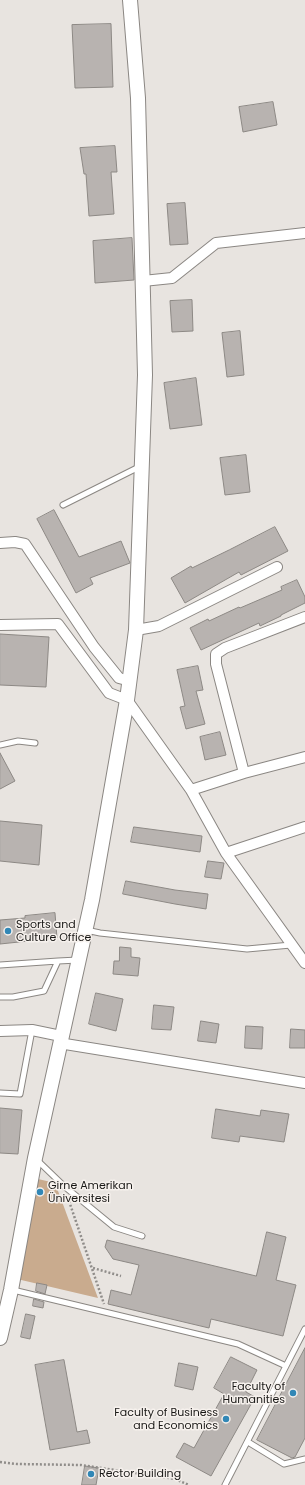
<!DOCTYPE html>
<meta charset="utf-8">
<style>
body{margin:0}
canvas{display:block;background:#e8e4e0}
</style>
<canvas width="305" height="1485"></canvas>
<script>
const ctx = document.querySelector('canvas').getContext('2d');
ctx.lineJoin = 'round';
function fill(path, color) { ctx.fillStyle = color; ctx.fill(path, 'evenodd'); }
function stroke(path, color, width, dash) { ctx.strokeStyle = color; ctx.lineWidth = width; ctx.lineCap = dash ? 'butt' : 'round'; ctx.setLineDash(dash || []); ctx.stroke(path); }
function label(font, color, halo, rows, align = 'center') {
  ctx.font = font + ' Poppins,sans-serif'; ctx.lineWidth = 3; ctx.setLineDash([]); ctx.textBaseline = 'middle'; ctx.strokeStyle = halo; ctx.fillStyle = color; for (const [text, x, y, turn = 0] of rows) {
    ctx.save(); ctx.translate(x, y); ctx.rotate((+turn || 0) * Math.PI / 180); ctx.textAlign = isNaN(turn) ? turn : align; if (halo) ctx.strokeText(text, 0, 0); ctx.fillText(text, 0, 0); ctx.restore();
  }
}
fill(new Path2D(`
 M38 1179 55 1183 98 1298 17 1279Z`), '#c9ab8e');
const building = new Path2D(`
 M111 24 113 87 75 88 72 25Z
 M273 102 277 125 243 132 239 107Z
 M115 146 117 172H111L114 214 89 216 86 174H84L80 148Z
 M185 203 188 244 170 245 167 204Z
 M132 238 134 280 95 283 93 241Z
 M192 300 193 331 172 332 170 301Z
 M240 331 244 375 227 377 222 333Z
 M196 378 202 425 170 429 164 383Z
 M246 455 250 492 225 495 220 458Z
 M54 510 79 557 121 541 130 563 90 578 93 584 76 593 37 519Z
 M275 527 288 551 241 575 239 572 185 603 171 578 191 566 192 568 229 550Z
 M297 580 305 597V603L281 615V616L260 626 259 623 201 650 190 628 208 619 209 621 239 607 240 608 282 590 281 587Z
 M0 634 49 637 46 687 0 685Z
 M198 666 203 690 196 691 205 724 186 729 180 707 185 706 177 670Z
 M220 732 226 755 205 760 200 737Z
 M0 753 15 781 0 789Z
 M0 821 42 825 39 865 0 861Z
 M134 827 202 836 200 852 131 842Z
 M208 861 224 863 221 879 205 877Z
 M126 881 175 890 208 894 206 909 175 904 123 894Z
 M55 913 57 938 0 944V920L25 918V916Z
 M120 947 131 948V957L140 958 138 976 113 974 114 961H119Z
 M96 993 123 999 116 1031 89 1024Z
 M154 1005 174 1007 171 1030 152 1029Z
 M201 1021 219 1024 216 1043 198 1041Z
 M246 1026 263 1027 262 1049 245 1048Z
 M291 1029 305 1030V1048H290Z
 M0 1108 22 1110 18 1154 0 1153Z
 M216 1109 260 1116 261 1110 289 1114 284 1142 240 1136 239 1142 212 1138Z
 M267 1232 286 1237 276 1280 296 1285 283 1336 211 1319 209 1328 108 1304 111 1290 131 1295 139 1265 113 1259 105 1247 107 1240 256 1276Z
 M37 1283 47 1285 45 1294 36 1291Z
 M34 1299 44 1302 43 1308 33 1306Z
 M26 1314 35 1316 30 1339 21 1337Z
 M305 1348V1438L295 1457 292 1458 257 1440Z
 M231 1357 257 1370 246 1392 255 1397 211 1476 176 1457 184 1443 194 1448 224 1394 214 1388Z
 M64 1360 77 1432 87 1430 90 1443 50 1450 35 1365Z
 M179 1363 198 1367 193 1390 175 1386Z
 M85 1466 99 1468 96 1485H82Z`);
fill(building, '#b8b3b0');
stroke(building, '#8d8985', 1);
const lane = new Path2D(`
 M63 505 139 467
 M0 745 18 741 35 743
 M86 930 100 933 247 949 291 945
 M0 965 58 961
 M0 997H13L44 991 58 961 78 960
 M0 1093 20 1094 32 1030
 M37 1160 64 1186 114 1227 142 1236
 M13 1290 238 1344 286 1366 305 1329
 M248 1442 284 1464 305 1459
 M225 1485 286 1366`);
const street = new Path2D(`
 M143 281 172 278 216 243 305 233
 M0 543 15 542 25 544 94 647 119 678 130 681
 M0 625 58 624 109 693 127 700 191 790 226 853 305 963
 M136 630 159 626 277 567
 M244 773 216 664V654L225 648 305 617
 M191 790 244 773 305 757
 M226 853 305 827
 M0 1031 32 1030 61 1036
 M59 1043 305 1083`);
const secondary = new Path2D(`
 M0 1338 11 1290 35 1158 92 900 127 700 136 630 145 375 138 98 130 0`);
stroke(lane, '#8b8783', 7);
stroke(street, '#8b8783', 12);
stroke(secondary, '#8b8783', 16);
stroke(new Path2D(`
 M69 1201 104 1304
 M93 1268 121 1276
 M0 1462 17 1464 81 1465 175 1479 189 1485`), '#908d8a', 2.5, [2, 2]);
stroke(lane, '#fff', 5);
stroke(street, '#fff', 10);
stroke(secondary, '#fff', 14);
for (const [x, y, r, color] of [
 [8,931,4,"#3187b6"],
 [40,1192,4,"#3187b6"],
 [293,1393,4,"#3187b6"],
 [226,1419,4,"#3187b6"],
 [91,1474,4,"#3187b6"]
]) { const dot = new Path2D(); dot.arc(x, y, r, 0, 2 * Math.PI); ctx.fillStyle = color; ctx.fill(dot); stroke(dot, '#f6f1ed', 1.5); }
label('11px', '#191816', '#f6f1ed', [
 ["Sports and",16,925],
 ["Culture Office",16,938],
 ["Girne Amerikan",48,1186],
 ["Üniversitesi",48,1199],
 ["Faculty of",285,1387,"right"],
 ["Humanities",285,1400,"right"],
 ["Faculty of Business",218,1413,"right"],
 ["and Economics",218,1426,"right"],
 ["Rector Building",99,1474]
], 'left');
</script>
